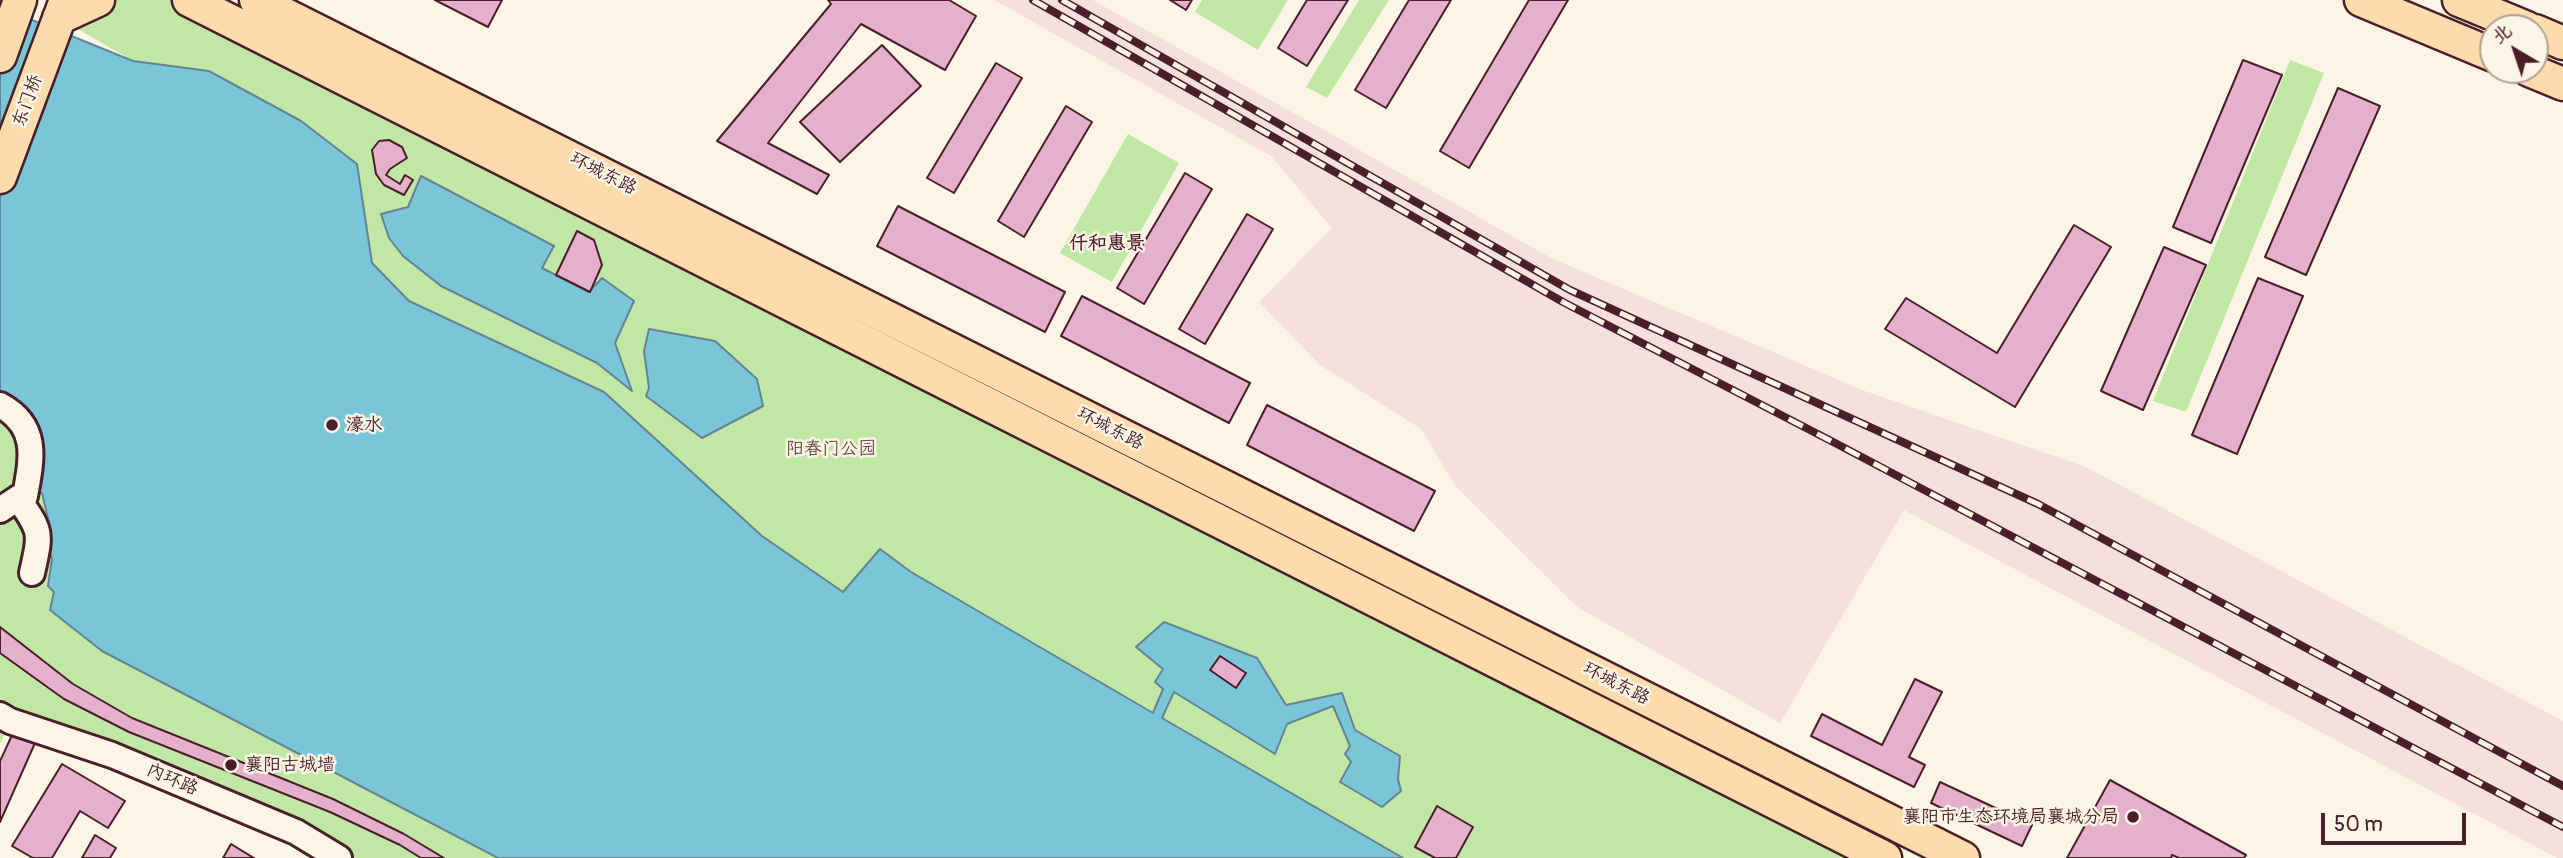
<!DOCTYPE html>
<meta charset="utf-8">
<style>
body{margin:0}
#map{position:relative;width:2563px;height:858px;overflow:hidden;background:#fcf5e5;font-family:Pangolin,"LXGW WenKai TC",sans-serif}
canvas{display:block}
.north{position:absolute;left:2479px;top:14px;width:70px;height:70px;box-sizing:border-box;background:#fcf5e5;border:2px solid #b59f9b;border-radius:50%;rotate:321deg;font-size:19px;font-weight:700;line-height:28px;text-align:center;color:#4a1f2b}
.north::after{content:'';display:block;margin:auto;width:24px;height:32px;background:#4a1f2b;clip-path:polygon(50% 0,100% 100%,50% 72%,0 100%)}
.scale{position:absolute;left:2321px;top:813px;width:145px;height:32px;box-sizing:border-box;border:4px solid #4a1f2b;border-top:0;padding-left:9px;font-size:21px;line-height:24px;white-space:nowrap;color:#4a1f2b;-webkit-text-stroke:5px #fcf5e5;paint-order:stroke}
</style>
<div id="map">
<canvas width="2563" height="858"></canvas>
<div class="north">北</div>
<div class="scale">50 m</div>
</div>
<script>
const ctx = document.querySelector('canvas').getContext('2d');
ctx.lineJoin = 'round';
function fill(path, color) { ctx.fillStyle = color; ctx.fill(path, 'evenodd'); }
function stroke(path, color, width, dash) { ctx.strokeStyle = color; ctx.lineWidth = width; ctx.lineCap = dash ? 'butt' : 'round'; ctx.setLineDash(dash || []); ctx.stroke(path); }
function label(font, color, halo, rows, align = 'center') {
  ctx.font = font + ' Pangolin,"LXGW WenKai TC",sans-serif'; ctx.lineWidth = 5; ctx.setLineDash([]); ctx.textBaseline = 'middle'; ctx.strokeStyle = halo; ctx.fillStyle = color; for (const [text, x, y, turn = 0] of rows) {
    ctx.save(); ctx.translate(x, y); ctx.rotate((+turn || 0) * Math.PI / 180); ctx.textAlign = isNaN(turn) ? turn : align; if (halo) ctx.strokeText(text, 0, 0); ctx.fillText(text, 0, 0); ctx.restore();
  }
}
fill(new Path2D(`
 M994 0H1093L1553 259 1865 391 2086 467 2563 721V858H2557L1904 510 1780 723 1576 606 1456 487 1421 429 1320 365 1259 302 1332 228 1271 156Z`), '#f5e0de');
fill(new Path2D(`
 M98 0H189L1885 858H1403L911 572 880 549 843 592 451 321 409 301 372 263 357 164 209 71 133 61 59 18Z
 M1202 0H1288L1258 50 1195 12Z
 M1359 0H1389L1327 98 1306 87Z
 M2290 60 2324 73 2186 412 2153 401Z
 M1128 134 1179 163 1112 282 1060 253Z
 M0 405 16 414 26 496 42 493 50 527 43 531 52 559 48 585 102 651 498 858H444L404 834 333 799 132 718 73 684 0 627Z
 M0 653 64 699 128 732 330 812 400 845 421 858H339L10 721 0 744Z`), '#c0e8a4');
const water = new Path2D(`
 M0 7 133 61 209 71 301 121 357 164 372 263 409 301 604 392 762 536 843 592 880 549 911 572 1153 713 1163 689 1155 682 1163 669 1136 647 1164 622 1257 658 1286 705 1342 693 1355 730 1400 756 1398 779 1401 791 1382 807 1340 782 1351 762 1345 754 1350 746 1333 706 1287 724 1275 754 1174 692 1162 718 1403 858H498L102 651 50 610 54 592 48 586 52 559 43 530 50 527 42 493 25 496 30 469 0 405Z
 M421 176 554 246 542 268 589 292 602 278 634 301 615 343 632 391 597 363 441 286 403 256 389 238 381 214 408 207Z
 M649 329 715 341 757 379 763 406 702 438 646 396 649 388 644 351Z`);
fill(water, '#79c6d8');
stroke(water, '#668393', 2);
const building = new Path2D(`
 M435 0H502L488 27Z
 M828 0H949L976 16 945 70 861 24 768 143 829 175 817 194 717 141 831 4Z
 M1170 0H1192L1186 10Z
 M1307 0H1348L1307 66 1278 48Z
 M1409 0H1451L1386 108 1355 90Z
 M1529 0H1568L1469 168 1440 151Z
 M882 45 921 86 840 162 800 122Z
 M2243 60 2282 75 2211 243 2173 227Z
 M996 63 1022 78 954 193 927 178Z
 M2338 88 2380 106 2306 275 2265 257Z
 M1066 106 1092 122 1024 237 998 221Z
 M389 140 402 147 407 158 390 169 386 175 400 184 405 175 413 180 404 195 384 185 376 174 372 150 379 141Z
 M1185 173 1212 189 1144 304 1117 288Z
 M898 206 1065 292 1045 332 877 246Z
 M1247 214 1273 229 1205 344 1179 329Z
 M2074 225 2111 247 2015 407 1885 329 1906 298 1997 353Z
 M577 231 594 240 602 265 590 292 556 275Z
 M2164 247 2206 265 2143 410 2101 391Z
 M2258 278 2303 296 2237 454 2192 435Z
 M1082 296 1250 383 1229 423 1061 336Z
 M1267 405 1435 491 1414 531 1247 445Z
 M0 627 73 684 132 718 333 799 404 834 444 858H421L400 845 330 812 129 732 64 699 0 653Z
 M1220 656 1246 673 1236 688 1210 670Z
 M1915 679 1942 692 1909 757 1925 765 1914 787 1811 736 1822 714 1882 745Z
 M13 733 35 743 0 822V761Z
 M62 764 125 801 108 828 80 811 52 858H33L12 846Z
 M2110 780 2246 855 2244 858H2179L2172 855 2171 858H2067Z
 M1940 782 2032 825 2022 846 1931 803Z
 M1437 806 1473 827 1456 858H1435L1415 847Z
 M95 835 116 848 110 858H82Z
 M231 844 254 858H223Z`);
fill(building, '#e4b0cc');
stroke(building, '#4a1f2b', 2);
const minor = new Path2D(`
 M0 405C39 426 32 458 25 496L18 498
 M0 510 18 498C42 533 41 532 32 573
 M0 715 10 721 112 755 296 832 339 858`);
const major = new Path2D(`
 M189 0 1885 858
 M256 0 1963 858
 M2361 0 2493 55
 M2459 0 2527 28
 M59 18 98 0
 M2535 31 2563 43
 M0 56 20 0
 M2529 70 2563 84
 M0 177 66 0`);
stroke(minor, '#4a1f2b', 30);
stroke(major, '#4a1f2b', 37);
stroke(minor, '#fcf5e5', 24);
stroke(major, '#fcdcac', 32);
const rail = new Path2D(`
 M1033 0 1563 302 1837 444 2563 827
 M1062 0 1570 290 2038 504 2563 786`);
stroke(rail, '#4a1f2b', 8);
stroke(rail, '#fcf5e5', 5, [16]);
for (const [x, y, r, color] of [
 [332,425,7,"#4a1f2b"],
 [231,765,7,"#4a1f2b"],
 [2133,817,7,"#4a1f2b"]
]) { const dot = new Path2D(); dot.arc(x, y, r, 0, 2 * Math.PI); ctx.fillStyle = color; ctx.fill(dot); stroke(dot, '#fcf5e5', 2.5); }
label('18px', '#4a1f2b', '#fcf5e5', [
 ["东门桥",28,101,-70],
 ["环城东路",603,174,27],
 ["环城东路",1110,429,27],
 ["环城东路",1616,684,27],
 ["内环路",172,780,23]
]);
label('18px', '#4a1f2b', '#fcf5e5', [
 ["濠水",346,425],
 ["襄阳古城墙",245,765],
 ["襄阳市生态环境局襄城分局",2119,817,"right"]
], 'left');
label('18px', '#685149', '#fcf5e5', [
 ["阳春门公园",831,449]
]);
label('bold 19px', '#4a1f2b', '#fcf5e5', [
 ["仟和惠景",1107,244]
]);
</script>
